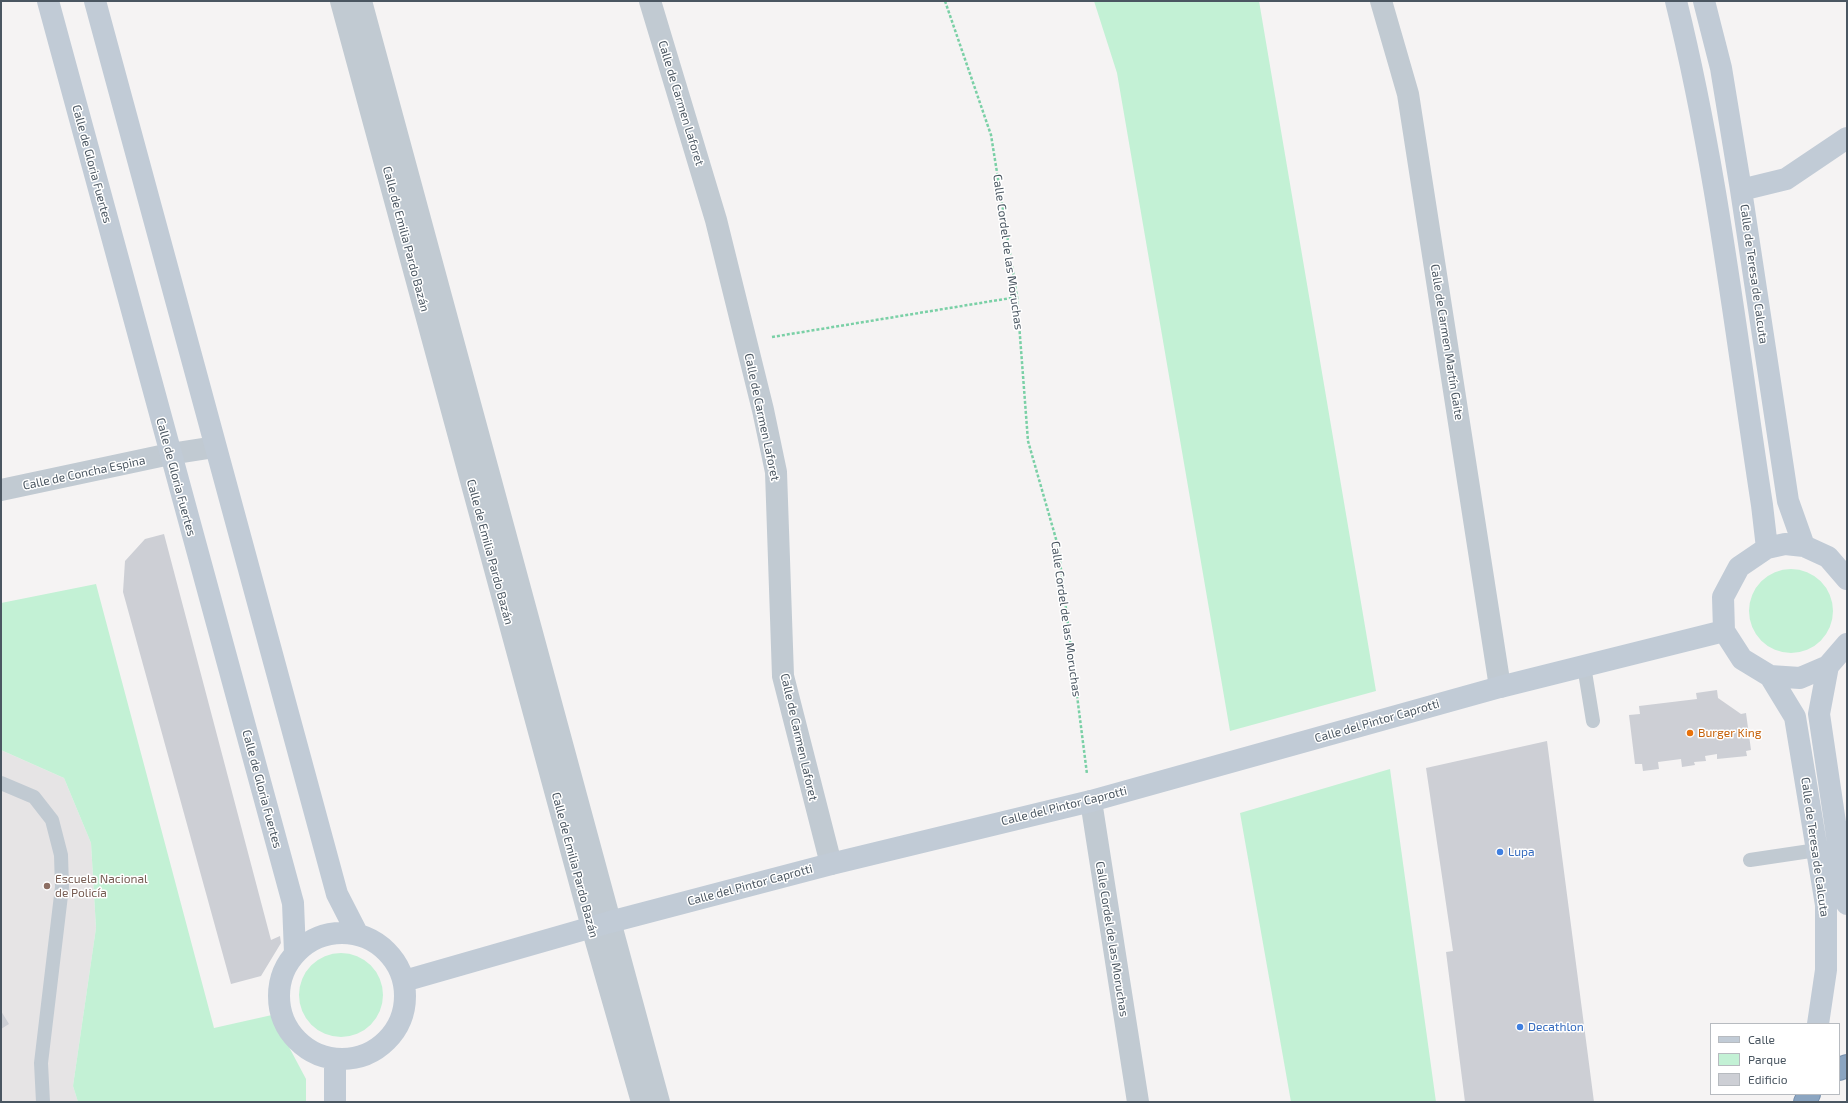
<!DOCTYPE html>
<meta charset="utf-8">
<style>
body{margin:0}
#map{position:relative;width:1848px;height:1103px;overflow:hidden;background:#f5f3f3;font-family:"Exo 2",sans-serif}
canvas{display:block}
.frame{position:absolute;inset:0;border:2px solid #4a5661;pointer-events:none}
.legend{position:absolute;left:1710px;top:1023px;width:130px;height:72px;box-sizing:border-box;background:#fff;border:1px solid #b7bbc0;margin:0;padding:5px 7px;list-style:none;font-size:12px;color:#4a5661}
.legend li{display:flex;align-items:center;gap:8px;height:20px}
.legend b{width:20px;border:1px solid #b7bbc0}
</style>
<div id="map">
<canvas width="1848" height="1103"></canvas>
<div class="frame"></div>
<ul class="legend">
<li><b style="height:5px;background:#c1cbd6"></b>Calle</li>
<li><b style="height:11px;background:#c3f1d5"></b>Parque</li>
<li><b style="height:11px;background:#cdcfd5"></b>Edificio</li>
</ul>
</div>
<script>
const ctx = document.querySelector('canvas').getContext('2d');
ctx.lineJoin = 'round';
function fill(path, color) { ctx.fillStyle = color; ctx.fill(path, 'evenodd'); }
function stroke(path, color, width, dash) { ctx.strokeStyle = color; ctx.lineWidth = width; ctx.lineCap = dash ? 'butt' : 'round'; ctx.setLineDash(dash || []); ctx.stroke(path); }
function label(font, color, halo, rows, align = 'center') {
  ctx.font = font + ' "Exo 2",sans-serif'; ctx.lineWidth = 3; ctx.setLineDash([]); ctx.textBaseline = 'middle'; ctx.strokeStyle = halo; ctx.fillStyle = color; for (const [text, x, y, turn = 0] of rows) {
    ctx.save(); ctx.translate(x, y); ctx.rotate((+turn || 0) * Math.PI / 180); ctx.textAlign = isNaN(turn) ? turn : align; if (halo) ctx.strokeText(text, 0, 0); ctx.fillText(text, 0, 0); ctx.restore();
  }
}
fill(new Path2D(`
 M1 750 64 778 91 843 96 928 73 1086 78 1102H1Z`), '#e6e4e5');
fill(new Path2D(`
 M1094 1H1259L1376 691 1230 731 1117 73Z
 M1749 611a42 42 0 1 1 84 0a42 42 0 1 1-84 0Z
 M96 584 214 1028 272 1015 306 1079V1102H78L73 1086 96 928 91 843 64 778 1 750V603Z
 M1390 769 1436 1102H1291L1240 813Z
 M299 995a42 42 0 1 1 84 0a42 42 0 1 1-84 0Z`), '#c3f1d5');
fill(new Path2D(`
 M164 534 271 940 280 936 281 943 261 976 231 984 123 592 125 561 145 539Z
 M1717 690 1718 698 1741 714 1746 713 1751 750 1746 751 1747 756 1717 759V754L1705 756 1706 761 1694 762 1695 765 1682 767 1681 759 1658 762 1659 769 1643 771 1642 764H1635L1629 715 1640 714 1639 706 1697 699 1696 693Z
 M1547 741 1594 1102H1465L1446 952 1453 951 1426 768Z
 M1 1011 9 1024 1 1029Z`), '#cdcfd5');
const highway = new Path2D(`
 M1839 1069 1847 1066
 M1805 1102 1809 1094`);
stroke(highway, '#7690ad', 24);
stroke(new Path2D(`
 M945 1 991 135 1017 297 1028 441 1058 546 1087 774
 M772 337 1017 297`), '#7ad0a6', 2.5, [3, 2]);
stroke(new Path2D(`
 M1584 666 1593 721
 M1 783 34 797 52 820 61 855 62 887 41 1063 43 1102
 M1750 860 1817 850`), '#c1cad2', 14);
stroke(new Path2D(`
 M341 1 592 927 642 1102
 M361 1 659 1102
 M650 1 716 220 763 410 776 472 783 676 831 864
 M1381 1 1408 94 1500 687
 M1 490 170 454 215 447
 M1091 801 1138 1102`), '#c1cad2', 22);
stroke(new Path2D(`
 M48 1 293 903 295 953
 M95 1 337 894 358 935
 M1676 1C1717 166 1736 337 1762 505L1767 548
 M1704 1 1721 68 1741 190 1788 501 1804 546
 M1741 190 1786 179 1847 138
 M1847 579 1828 557 1804 546 1785 544 1767 548 1739 567 1723 597 1724 631 1742 659 1770 676 1800 678 1828 666 1847 644
 M1828 666 1819 714 1847 904
 M1770 676 1795 717 1826 905V970L1818 1024
 M279 996a63 63 0 1 1 126 0a63 63 0 1 1-126 0Z
 M404 981 610 922 831 864 1091 801 1500 687 1724 631
 M335 1102V1059`), '#c1cbd6', 22);
stroke(highway, '#8ba5c1', 22);
for (const [x, y, r, color] of [
 [1690,733,4,"#e8710a"],
 [1500,852,4,"#3f7fe0"],
 [47,886,4,"#8d6e63"],
 [1520,1027,4,"#3f7fe0"]
]) { const dot = new Path2D(); dot.arc(x, y, r, 0, 2 * Math.PI); ctx.fillStyle = color; ctx.fill(dot); stroke(dot, '#fff', 1.5); }
label('12px', '#4a5661', '#fff', [
 ["Calle de Carmen Laforet",681,103,73],
 ["Calle de Gloria Fuertes",92,164,75],
 ["Calle de Emilia Pardo Bazán",406,239,75],
 ["Calle Cordel de las Moruchas",1008,252,82],
 ["Calle de Teresa de Calcuta",1754,274,82],
 ["Calle de Carmen Martín Gaite",1447,342,81],
 ["Calle de Carmen Laforet",762,417,78],
 ["Calle de Concha Espina",84,473,-12],
 ["Calle de Gloria Fuertes",176,477,75],
 ["Calle de Emilia Pardo Bazán",490,552,75],
 ["Calle Cordel de las Moruchas",1066,619,82],
 ["Calle del Pintor Caprotti",1377,721,-16],
 ["Calle de Carmen Laforet",799,737,77],
 ["Calle de Gloria Fuertes",262,789,75],
 ["Calle del Pintor Caprotti",1064,806,-14],
 ["Calle de Teresa de Calcuta",1815,847,82],
 ["Calle de Emilia Pardo Bazán",575,865,75],
 ["Calle del Pintor Caprotti",750,885,-15],
 ["Calle Cordel de las Moruchas",1112,939,81]
]);
label('12px', '#c56008', '#fff', [
 ["Burger King",1698,733]
], 'left');
label('12px', '#366cbe', '#fff', [
 ["Lupa",1508,852],
 ["Decathlon",1528,1027]
], 'left');
label('12px', '#785e54', '#fff', [
 ["Escuela Nacional",55,879],
 ["de Policía",55,893]
], 'left');
</script>
